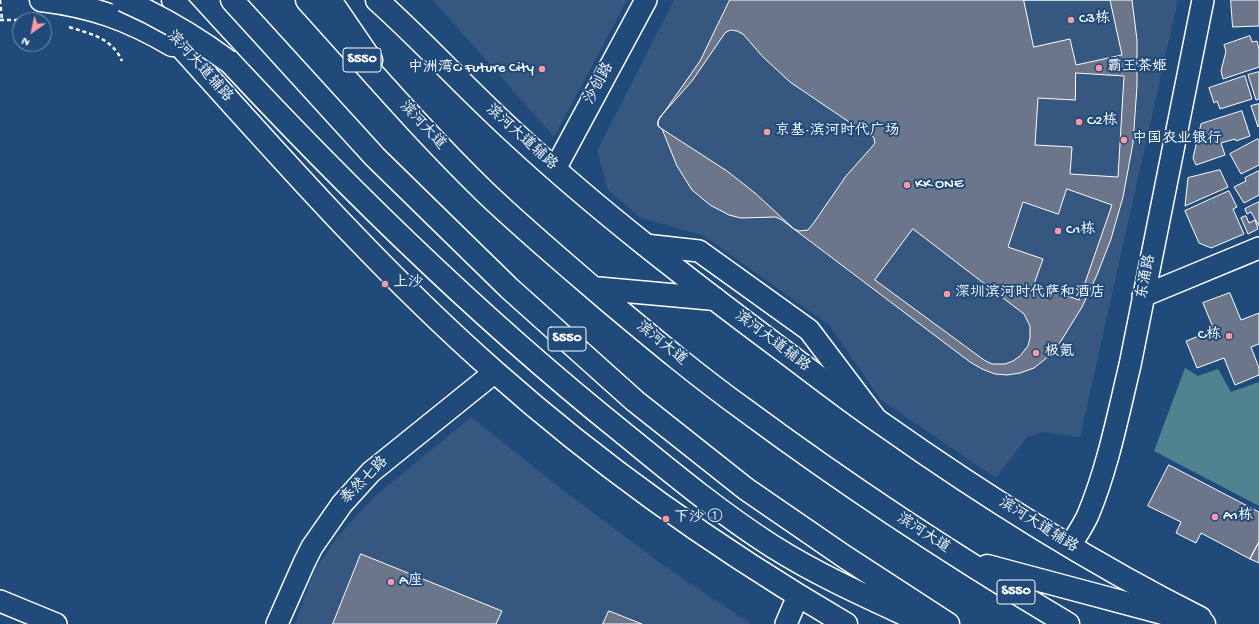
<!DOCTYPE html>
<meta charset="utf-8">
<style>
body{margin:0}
#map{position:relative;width:1259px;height:624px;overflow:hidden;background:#1f4a7a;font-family:"Gochi Hand",sans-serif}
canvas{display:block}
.north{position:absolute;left:12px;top:12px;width:40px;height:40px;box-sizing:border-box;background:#1f4a7a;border:1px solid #7992af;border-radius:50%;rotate:213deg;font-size:11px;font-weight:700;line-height:16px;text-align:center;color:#fff}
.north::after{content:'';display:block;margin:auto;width:14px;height:18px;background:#ff9aa2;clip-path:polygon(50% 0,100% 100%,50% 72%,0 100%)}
</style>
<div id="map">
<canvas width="1259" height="624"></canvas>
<div class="north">N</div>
</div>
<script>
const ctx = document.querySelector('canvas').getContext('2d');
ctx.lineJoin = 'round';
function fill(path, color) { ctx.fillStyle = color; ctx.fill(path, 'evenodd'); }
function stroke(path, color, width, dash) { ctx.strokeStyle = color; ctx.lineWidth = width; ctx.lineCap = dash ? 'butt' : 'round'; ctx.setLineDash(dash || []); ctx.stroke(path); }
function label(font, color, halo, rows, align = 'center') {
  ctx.font = font + ' "Gochi Hand","LXGW WenKai TC",sans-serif'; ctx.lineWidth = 4; ctx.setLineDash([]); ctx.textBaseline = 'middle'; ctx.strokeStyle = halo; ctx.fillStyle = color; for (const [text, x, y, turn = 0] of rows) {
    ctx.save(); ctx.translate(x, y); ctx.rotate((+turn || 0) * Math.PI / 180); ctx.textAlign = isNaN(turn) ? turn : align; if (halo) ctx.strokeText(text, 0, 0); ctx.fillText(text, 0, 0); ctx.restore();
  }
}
fill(new Path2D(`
 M433 0H627L554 137Z
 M674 0H1178L1080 437 1041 432 1027 437 996 478 881 400 829 325 704 236 641 218 608 190 597 151Z
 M471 417 559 487 660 563 751 624H295L314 571 338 536 374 497Z`), '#36577f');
fill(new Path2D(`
 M1185 368 1198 376 1218 369 1231 392 1259 382V506L1154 451Z`), '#4f8390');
const building = new Path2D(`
 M730 0H1132L1137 40V86L1133 143 1123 197 1111 239 1097 275 1082 307 1061 341 1049 356 1034 368 1020 373 1007 375 995 374 982 369 970 362 782 220 776 217 741 218 729 215 710 205 692 190 677 166 662 129 658 126V121L700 61Z
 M1024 0H1110L1122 55 1076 65 1070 39 1034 47Z
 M1231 0H1259V26L1233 27Z
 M731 30 737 31 743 34 763 57 790 82 852 124 867 131 874 138 875 143 871 148 846 176 815 221 808 230 799 231 794 229 755 193 727 171 662 129 658 126V121L660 117 692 81 725 33Z
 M1250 36 1252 42 1257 41 1259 49V67L1223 79 1221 71 1226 51 1224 45Z
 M1259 72V99L1256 100 1248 75Z
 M1076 73 1124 76 1118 177 1070 174 1072 147 1035 145 1038 98 1075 100Z
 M1245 76 1252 99 1220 109 1217 101 1214 103 1209 88Z
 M1259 104V126L1258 127 1251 106Z
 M1242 111 1250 136 1236 141 1235 139 1221 143 1225 155 1196 165 1193 158 1201 124Z
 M1258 139 1259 141V165L1241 174 1230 154Z
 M1220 170 1228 187 1185 206 1188 178Z
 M1259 171V195L1244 203 1234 187 1246 181 1245 178Z
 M1067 189 1112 205 1079 300 1034 284 1043 259 1008 247 1023 202 1058 214Z
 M1229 191 1237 207 1233 209 1244 234 1211 248 1199 243 1185 211Z
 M1259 202V226L1251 212 1247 214 1245 209Z
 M1246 216 1249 223 1255 220 1258 229 1248 234 1241 218Z
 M913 229 1024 314 1030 326V338L1028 346 1020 356 1013 361 1005 364H992L984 360 875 280Z
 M1230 293 1241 320 1259 313V344L1251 347 1259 368V375L1235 385 1224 358 1197 368 1186 341 1214 330 1203 303Z
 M1169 465 1259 512V542L1250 559 1201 533 1196 543 1176 533 1181 522 1148 506Z
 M1259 542V563L1250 559Z
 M361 554 502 611 496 624H333Z
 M609 611 642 624H603Z`);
fill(building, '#6b768a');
stroke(building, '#fff', 1);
const minor = new Path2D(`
 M555 169 646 0
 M645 245 699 251 809 330 874 416
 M1143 296 1259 248
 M1070 546C1076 536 1083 526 1088 515 1108 467 1118 415 1130 365L1203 0
 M0 601 56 624
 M277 624 304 563 312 547 342 504 371 472 495 372
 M786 624 798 596`);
const major = new Path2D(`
 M41 0C91 6 128 19 172 45
 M330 0 371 60
 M377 0C426 44 470 93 519 137 600 212 689 280 777 346 812 372 846 399 881 423 983 495 1089 562 1200 618
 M153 16C264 138 371 263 495 372 603 468 721 551 846 624`);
const highway = new Path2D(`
 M173 0C312 154 460 302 622 432 671 472 719 512 772 546 821 577 874 600 926 624
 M232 0 375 157 509 288 635 401 746 489 845 557 948 624
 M307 0C366 65 423 132 486 193 527 232 570 268 613 305 656 341 699 377 745 410 849 487 957 558 1068 624
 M593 288 715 299
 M987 566 1204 624`);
stroke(minor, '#fff', 24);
stroke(major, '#fff', 25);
stroke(highway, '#fff', 25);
stroke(new Path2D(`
 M0 0 2 20
 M0 20H20
 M69 27C91 34 112 38 122 61`), '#fff', 2.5, [4, 3]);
stroke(minor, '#1f4a7a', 21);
stroke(major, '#1f4a7a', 22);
stroke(highway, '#1f4a7a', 22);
const highwayBridge = new Path2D(`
 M123 0C162 17 194 36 228 61`);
stroke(highwayBridge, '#fff', 25, []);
stroke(highwayBridge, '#1f4a7a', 22);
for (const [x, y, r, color] of [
 [1071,20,4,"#ff9aa2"],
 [1099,68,4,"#ff9aa2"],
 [542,69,4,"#ff9aa2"],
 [1079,122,4,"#ff9aa2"],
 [767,132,4,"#ff9aa2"],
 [1124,140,4,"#ff9aa2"],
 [907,185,4,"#ff9aa2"],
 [1058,231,4,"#ff9aa2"],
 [385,284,4,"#ff9aa2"],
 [947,294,4,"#ff9aa2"],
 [1229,336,4,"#ff9aa2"],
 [1036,353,4,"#ff9aa2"],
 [1215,517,4,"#ff9aa2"],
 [666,519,4,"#ff9aa2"],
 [391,582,4,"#ff9aa2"]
]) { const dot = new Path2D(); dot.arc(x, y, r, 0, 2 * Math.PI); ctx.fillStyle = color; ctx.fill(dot); stroke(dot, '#1f4a7a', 1.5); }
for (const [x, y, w] of [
 [362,60,38],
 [567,339,38],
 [1016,592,38]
]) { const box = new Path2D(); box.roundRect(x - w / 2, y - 12, w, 24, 3); ctx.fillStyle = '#1f4a7a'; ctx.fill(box); stroke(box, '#fff', 1); }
label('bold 14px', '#fff', null, [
 ["S550",362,60],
 ["S550",567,339],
 ["S550",1016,592]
]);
label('15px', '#fff', '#1f4a7a', [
 ["C3栋",1079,20],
 ["霸王茶姬",1107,68],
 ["中洲湾C Future City",534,69,"right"],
 ["C2栋",1087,122],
 ["京基·滨河时代广场",775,132],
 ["中国农业银行",1132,140],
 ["KK ONE",915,185],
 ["C1栋",1066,231],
 ["上沙",393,284],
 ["深圳滨河时代萨和酒店",955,294],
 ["C栋",1221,336,"right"],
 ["极氪",1044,353],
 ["A1栋",1223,517],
 ["下沙 ①",674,519],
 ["A座",399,582]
], 'left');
label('15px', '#fff', '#1f4a7a', [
 ["滨河大道辅路",199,67,48],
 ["沙创路",600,84,-62],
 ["滨河大道",422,126,47],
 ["滨河大道辅路",521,138,42],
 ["东涌路",1147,277,-79],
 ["滨河大道辅路",772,342,37],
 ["滨河大道",661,344,39],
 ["泰然七路",365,481,-45],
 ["滨河大道辅路",1038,526,32],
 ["滨河大道",923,534,33]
]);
</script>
